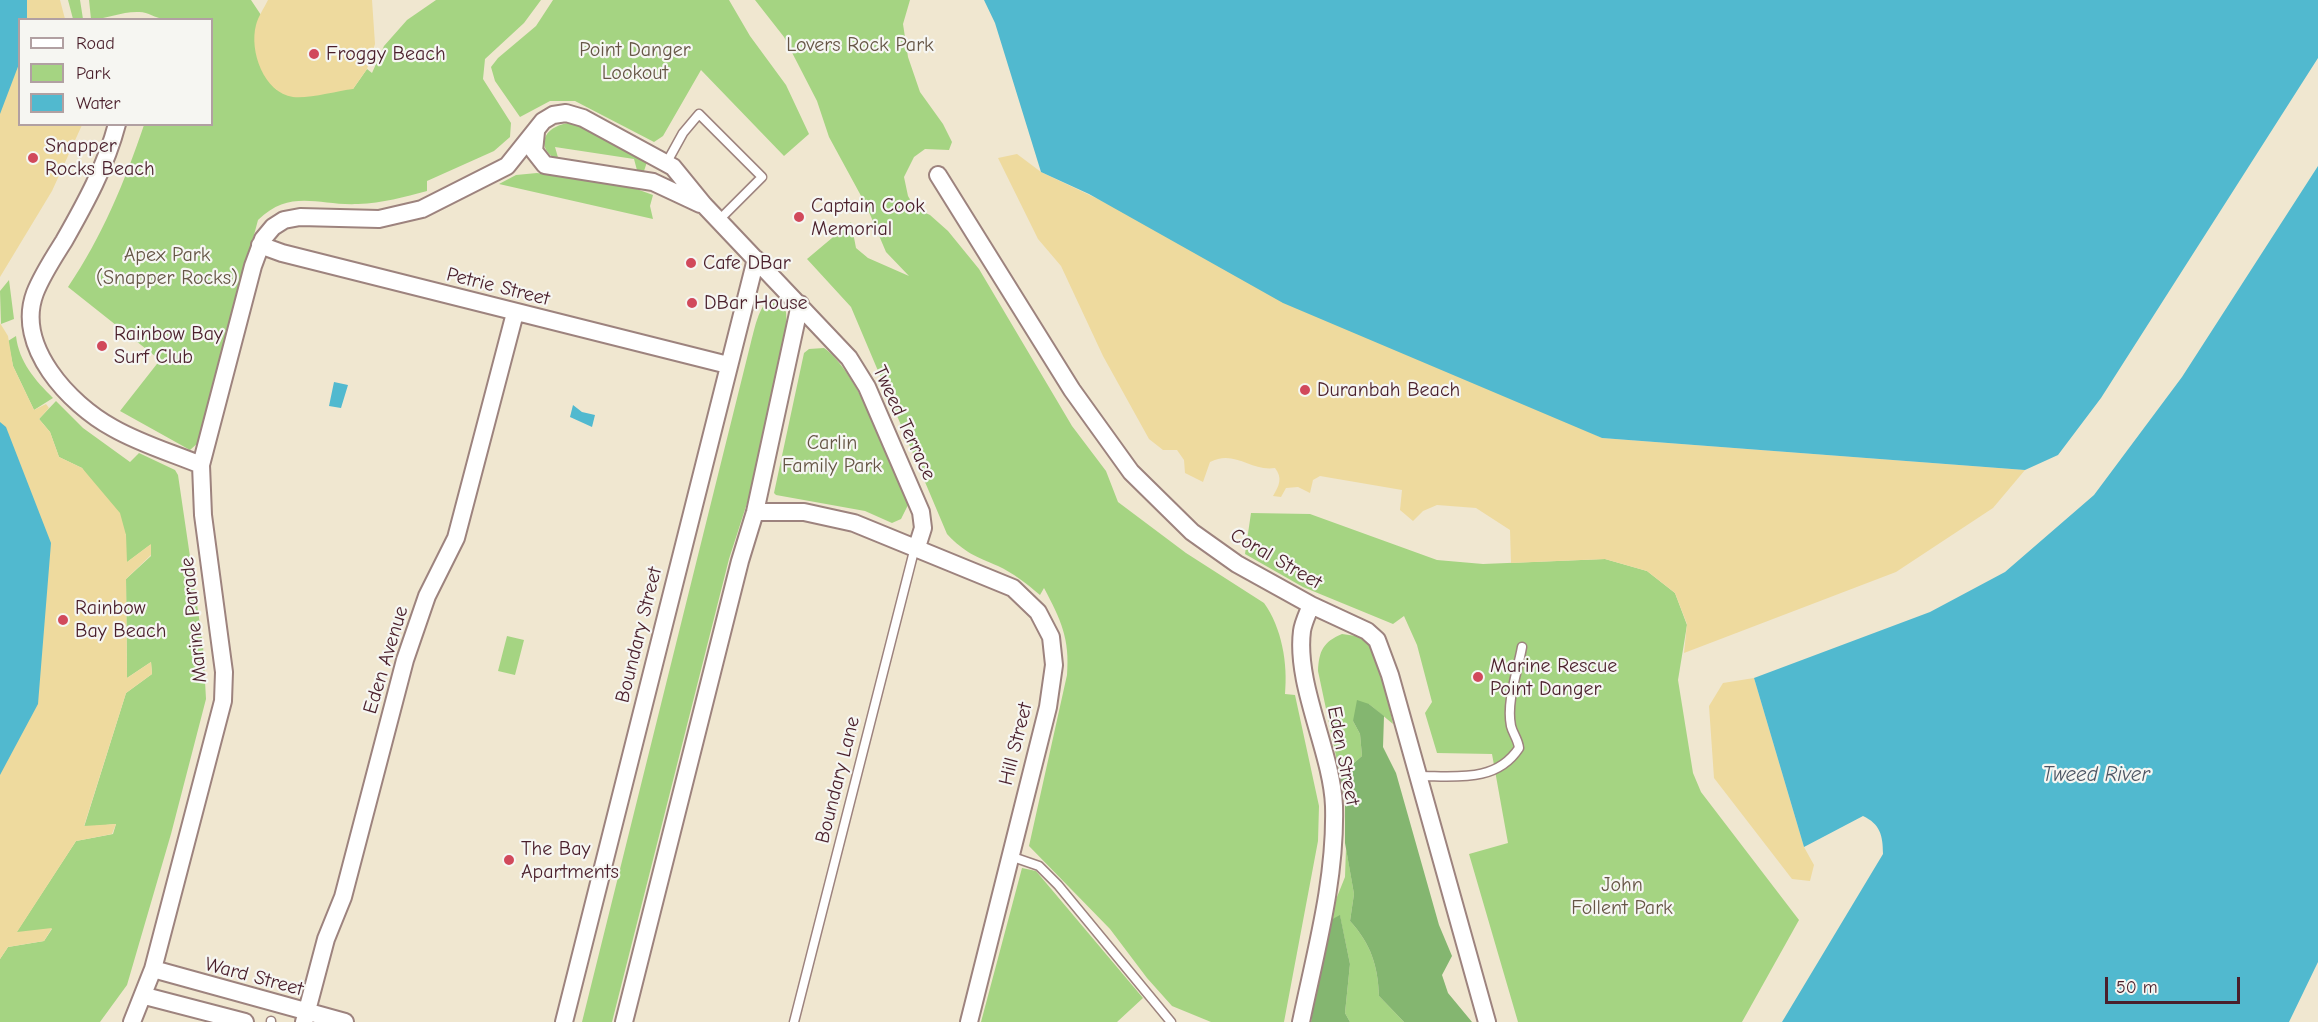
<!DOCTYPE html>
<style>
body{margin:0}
#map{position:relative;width:2318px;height:1022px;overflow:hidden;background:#f0e7d0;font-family:"Comic Neue",sans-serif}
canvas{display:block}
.legend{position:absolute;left:18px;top:18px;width:195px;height:108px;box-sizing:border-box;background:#f6f6f2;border:2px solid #b1a0a2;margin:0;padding:8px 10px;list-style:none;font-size:18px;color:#4a1f2b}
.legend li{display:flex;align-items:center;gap:12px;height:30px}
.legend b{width:30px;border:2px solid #b1a0a2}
.scale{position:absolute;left:2105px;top:977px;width:135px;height:27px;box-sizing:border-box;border:3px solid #4a1f2b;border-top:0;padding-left:8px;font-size:18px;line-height:21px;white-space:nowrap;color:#4a1f2b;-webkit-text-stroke:4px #f6f6f2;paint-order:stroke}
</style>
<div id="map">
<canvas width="2318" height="1022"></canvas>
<ul class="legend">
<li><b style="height:8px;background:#fff"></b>Road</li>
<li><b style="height:16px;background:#a5d482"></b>Park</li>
<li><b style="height:16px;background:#51b9cf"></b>Water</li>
</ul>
<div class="scale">50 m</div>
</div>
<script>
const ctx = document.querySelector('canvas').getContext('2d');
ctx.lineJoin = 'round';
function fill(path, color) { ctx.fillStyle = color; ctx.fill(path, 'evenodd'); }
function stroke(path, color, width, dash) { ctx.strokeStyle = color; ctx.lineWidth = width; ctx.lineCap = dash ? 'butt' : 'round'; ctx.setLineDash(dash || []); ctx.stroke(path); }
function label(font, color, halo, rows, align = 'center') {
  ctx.font = font + ' "Comic Neue",sans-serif'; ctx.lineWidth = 4.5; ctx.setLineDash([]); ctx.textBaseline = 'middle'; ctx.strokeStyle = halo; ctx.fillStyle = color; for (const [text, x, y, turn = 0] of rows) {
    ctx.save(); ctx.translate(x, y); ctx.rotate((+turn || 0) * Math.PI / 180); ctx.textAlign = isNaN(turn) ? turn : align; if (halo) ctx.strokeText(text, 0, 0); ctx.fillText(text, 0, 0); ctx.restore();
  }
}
fill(new Path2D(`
 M68 0H80L83 19H73Z
 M89 0H251L261 15C249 40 260 70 277 90L353 89 367 69 372 73 384 46 407 20 436 0H541L524 23 485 59 483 79 511 123 510 137 494 151 427 181V191C404 197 383 203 358 204 319 206 291 188 258 220L199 442 190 450 120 411 160 360 68 287C102 237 125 181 144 125L212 124V20C196 19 179 22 164 19 154 18 148 11 137 12 120 12 108 19 91 19Z
 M553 0H729L750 36 786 85 809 134 784 156 701 70 663 136 654 142 575 101H550L520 117 495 81 491 67 498 58 536 26Z
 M755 0H910L903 24 908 57 920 92 943 124 952 142 949 150 925 149 914 157 904 177 908 196 915 208 930 215 948 231 979 269 1072 426 1106 471 1118 502 1186 553 1264 603C1282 628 1288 664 1285 694L1295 695 1319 806 1318 841 1284 1022H1211L1172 1006 1147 978 1110 929 1029 846 1067 675C1070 639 1061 620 1044 588L1040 595C1027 584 1013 573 998 566 975 556 965 553 947 534L851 307 807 259 851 222 856 248 868 258 909 276 886 252 866 205 829 137 817 101 784 37Z
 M568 123 580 125 647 162 643 174H638L634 159 555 147 559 161C534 148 543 127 568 123Z
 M537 173 631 187 653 195 650 206 653 219 499 184 516 175Z
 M9 280 14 319 1 324 0 291Z
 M771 298 779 301 786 312 787 328 780 366 750 494 729 559 612 1022H582L751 342C755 328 758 307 771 298Z
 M16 336C19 362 35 380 53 398L34 410 13 366 8 341Z
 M824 348C857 370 893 465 908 505L901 519 892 523 865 511 776 495 774 493 804 353 809 349Z
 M56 401 83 428 130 462 139 453 175 470 178 475 203 645 206 699 171 834 127 985 100 1022H0V959L8 947 44 941 52 929 16 933 76 841 113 834 116 824 84 827 126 693 152 674 151 662 127 678 126 579 151 556 150 545 126 563V535L82 468 59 457 50 432 39 419Z
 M1251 513 1310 514 1437 560 1483 564 1605 559 1647 571 1675 593 1687 625 1678 680 1693 773 1701 792 1799 920 1742 1022H1518L1469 854 1508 843 1492 754 1437 753 1425 713 1432 702 1417 645 1404 616 1393 624 1303 587 1245 554Z
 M1342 634 1356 636 1369 643 1386 691 1393 724 1369 704 1353 721 1360 734 1362 756 1340 775 1318 671C1319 651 1323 642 1342 634Z
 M507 636 524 640 515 675 498 671Z
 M1346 848 1354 894 1350 921C1371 944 1378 966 1379 996L1404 1022H1350L1345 1013 1350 964 1340 916 1327 922 1345 877Z
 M1022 868 1036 871 1143 998 1117 1022H981Z`), '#a5d482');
fill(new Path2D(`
 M1357 700 1369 704 1384 716 1383 747 1396 773 1439 925 1452 956 1442 975 1448 993 1472 1022H1404L1379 996C1378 966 1371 944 1350 921L1354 894 1345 843V801L1340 775 1362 756 1360 734 1353 721Z
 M1340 915 1350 964 1345 1013 1350 1022H1311L1327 922Z`), '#84b670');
fill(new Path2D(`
 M0 0H60L65 19 20 20V124L82 125 52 191 0 277Z
 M268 0H372L375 44 367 69 353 89C337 91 308 99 293 97 264 93 249 51 256 25 258 17 264 8 268 0Z
 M1017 154 1041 172 1602 438 2025 470 1993 508 1896 572 1684 653 1687 624 1675 593 1647 571 1605 559 1511 563 1510 530 1476 508 1437 505 1423 511 1413 521 1400 510 1402 490 1320 476 1313 480 1310 493 1298 487 1286 488 1281 497 1273 496C1279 486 1283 478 1275 468 1251 472 1235 449 1210 462L1203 482 1185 473 1184 460 1177 450H1163L1149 439 1103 356 1061 266 1038 239 998 158Z
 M0 323 8 336 13 366 34 410 46 404 49 408 39 419 50 432 59 457 82 468 120 513 126 535 127 562 151 544V555L126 579 127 678 151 662 152 674 126 693 84 826 116 824 112 834 76 841 17 932 52 928 44 941 8 947 0 959Z
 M1754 678 1804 847 1814 865 1810 881 1792 879 1714 778 1709 706 1723 683Z`), '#eeda9e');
fill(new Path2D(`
 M0 0H27V19L20 20 19 64 0 114Z
 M984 0H2318V58L2101 398 2058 455 2025 470 1602 438 1283 303 1089 194 1041 172 995 23Z
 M2318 166V962L2289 1022H1782L1883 854C1883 835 1880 824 1863 816L1804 847 1754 678 1930 612 2005 572 2094 495 2182 377Z
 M334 382 348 385 341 408 329 406Z
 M573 405 582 412 595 415 592 427 570 417Z
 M0 422 6 427 51 543 38 704 0 775Z`), '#51b9cf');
const service = new Path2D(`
 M667 162 683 133 699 114 762 177 719 220
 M1418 776C1456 776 1496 783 1519 748 1518 739 1513 734 1511 726 1506 702 1518 670 1522 647
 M1010 856 1039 866 1058 885 1171 1022
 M271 1022V1021
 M794 1022 915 547`);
const minor = new Path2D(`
 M117 124C106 166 85 204 64 241 54 257 42 275 35 293 15 346 69 404 113 428 141 444 172 453 201 465
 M536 132 534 151 545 165 653 182 700 204
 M938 175 1072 390 1131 472 1192 532 1237 564 1311 605 1367 631 1377 640 1390 675 1487 1022
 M260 245 282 253 728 365
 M755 512H804L854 523 1013 588 1038 612 1051 637 1054 665 1048 707 969 1022
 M153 969 345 1022
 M145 996 245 1022
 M132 1022 153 969 223 701 224 672 203 515 201 465 253 266 263 239 273 227 284 220 300 217 379 219 422 209 507 166 543 121 553 115 566 113 583 118 673 167 704 205 849 358 867 387 921 512 923 528 917 547
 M304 1022 326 939 343 897 405 660 427 596 456 538 515 313
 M564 1022 756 259
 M624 1022 740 561 755 512 800 304
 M1301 1022C1316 950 1336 879 1334 806 1332 752 1295 685 1302 631 1303 623 1308 613 1311 605`);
stroke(service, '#9d837e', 11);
stroke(minor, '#9d837e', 20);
stroke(service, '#fff', 8);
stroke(minor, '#fff', 16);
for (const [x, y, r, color] of [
 [314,54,6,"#d1495b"],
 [33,158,6,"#d1495b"],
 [799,217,6,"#d1495b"],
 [691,263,6,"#d1495b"],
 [692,303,6,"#d1495b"],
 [102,346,6,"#d1495b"],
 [1305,390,6,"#d1495b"],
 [63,620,6,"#d1495b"],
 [1478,677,6,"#d1495b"],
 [509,860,6,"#d1495b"]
]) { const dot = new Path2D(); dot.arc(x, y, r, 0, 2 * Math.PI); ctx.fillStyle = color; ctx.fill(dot); stroke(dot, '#f6f6f2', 2); }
label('20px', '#655545', '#f6f6f2', [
 ["Lovers Rock Park",860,45],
 ["Point Danger",635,50],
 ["Lookout",635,73],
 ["Apex Park",167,255],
 ["(Snapper Rocks)",167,278],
 ["Carlin",832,443],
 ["Family Park",832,466],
 ["John",1622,885],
 ["Follent Park",1622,908]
]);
label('20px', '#4a1f2b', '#f6f6f2', [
 ["Froggy Beach",326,54],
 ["Snapper",45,146],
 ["Rocks Beach",45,169],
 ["Captain Cook",811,206],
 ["Memorial",811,229],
 ["Cafe DBar",703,263],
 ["DBar House",704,303],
 ["Rainbow Bay",114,334],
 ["Surf Club",114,357],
 ["Duranbah Beach",1317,390],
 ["Rainbow",75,608],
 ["Bay Beach",75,631],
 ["Marine Rescue",1490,666],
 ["Point Danger",1490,689],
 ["The Bay",521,849],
 ["Apartments",521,872]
], 'left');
label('20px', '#4a1f2b', '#f6f6f2', [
 ["Petrie Street",498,287,14],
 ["Tweed Terrace",904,423,65],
 ["Coral Street",1276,559,30],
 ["Marine Parade",194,620,-96],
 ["Boundary Street",639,635,-76],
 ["Eden Avenue",386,660,-73],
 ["Hill Street",1016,744,-76],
 ["Eden Street",1343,756,79],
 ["Boundary Lane",838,780,-76],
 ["Ward Street",254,977,15]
]);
label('italic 21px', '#4c5564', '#f6f6f2', [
 ["Tweed River",2096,775]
]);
</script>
